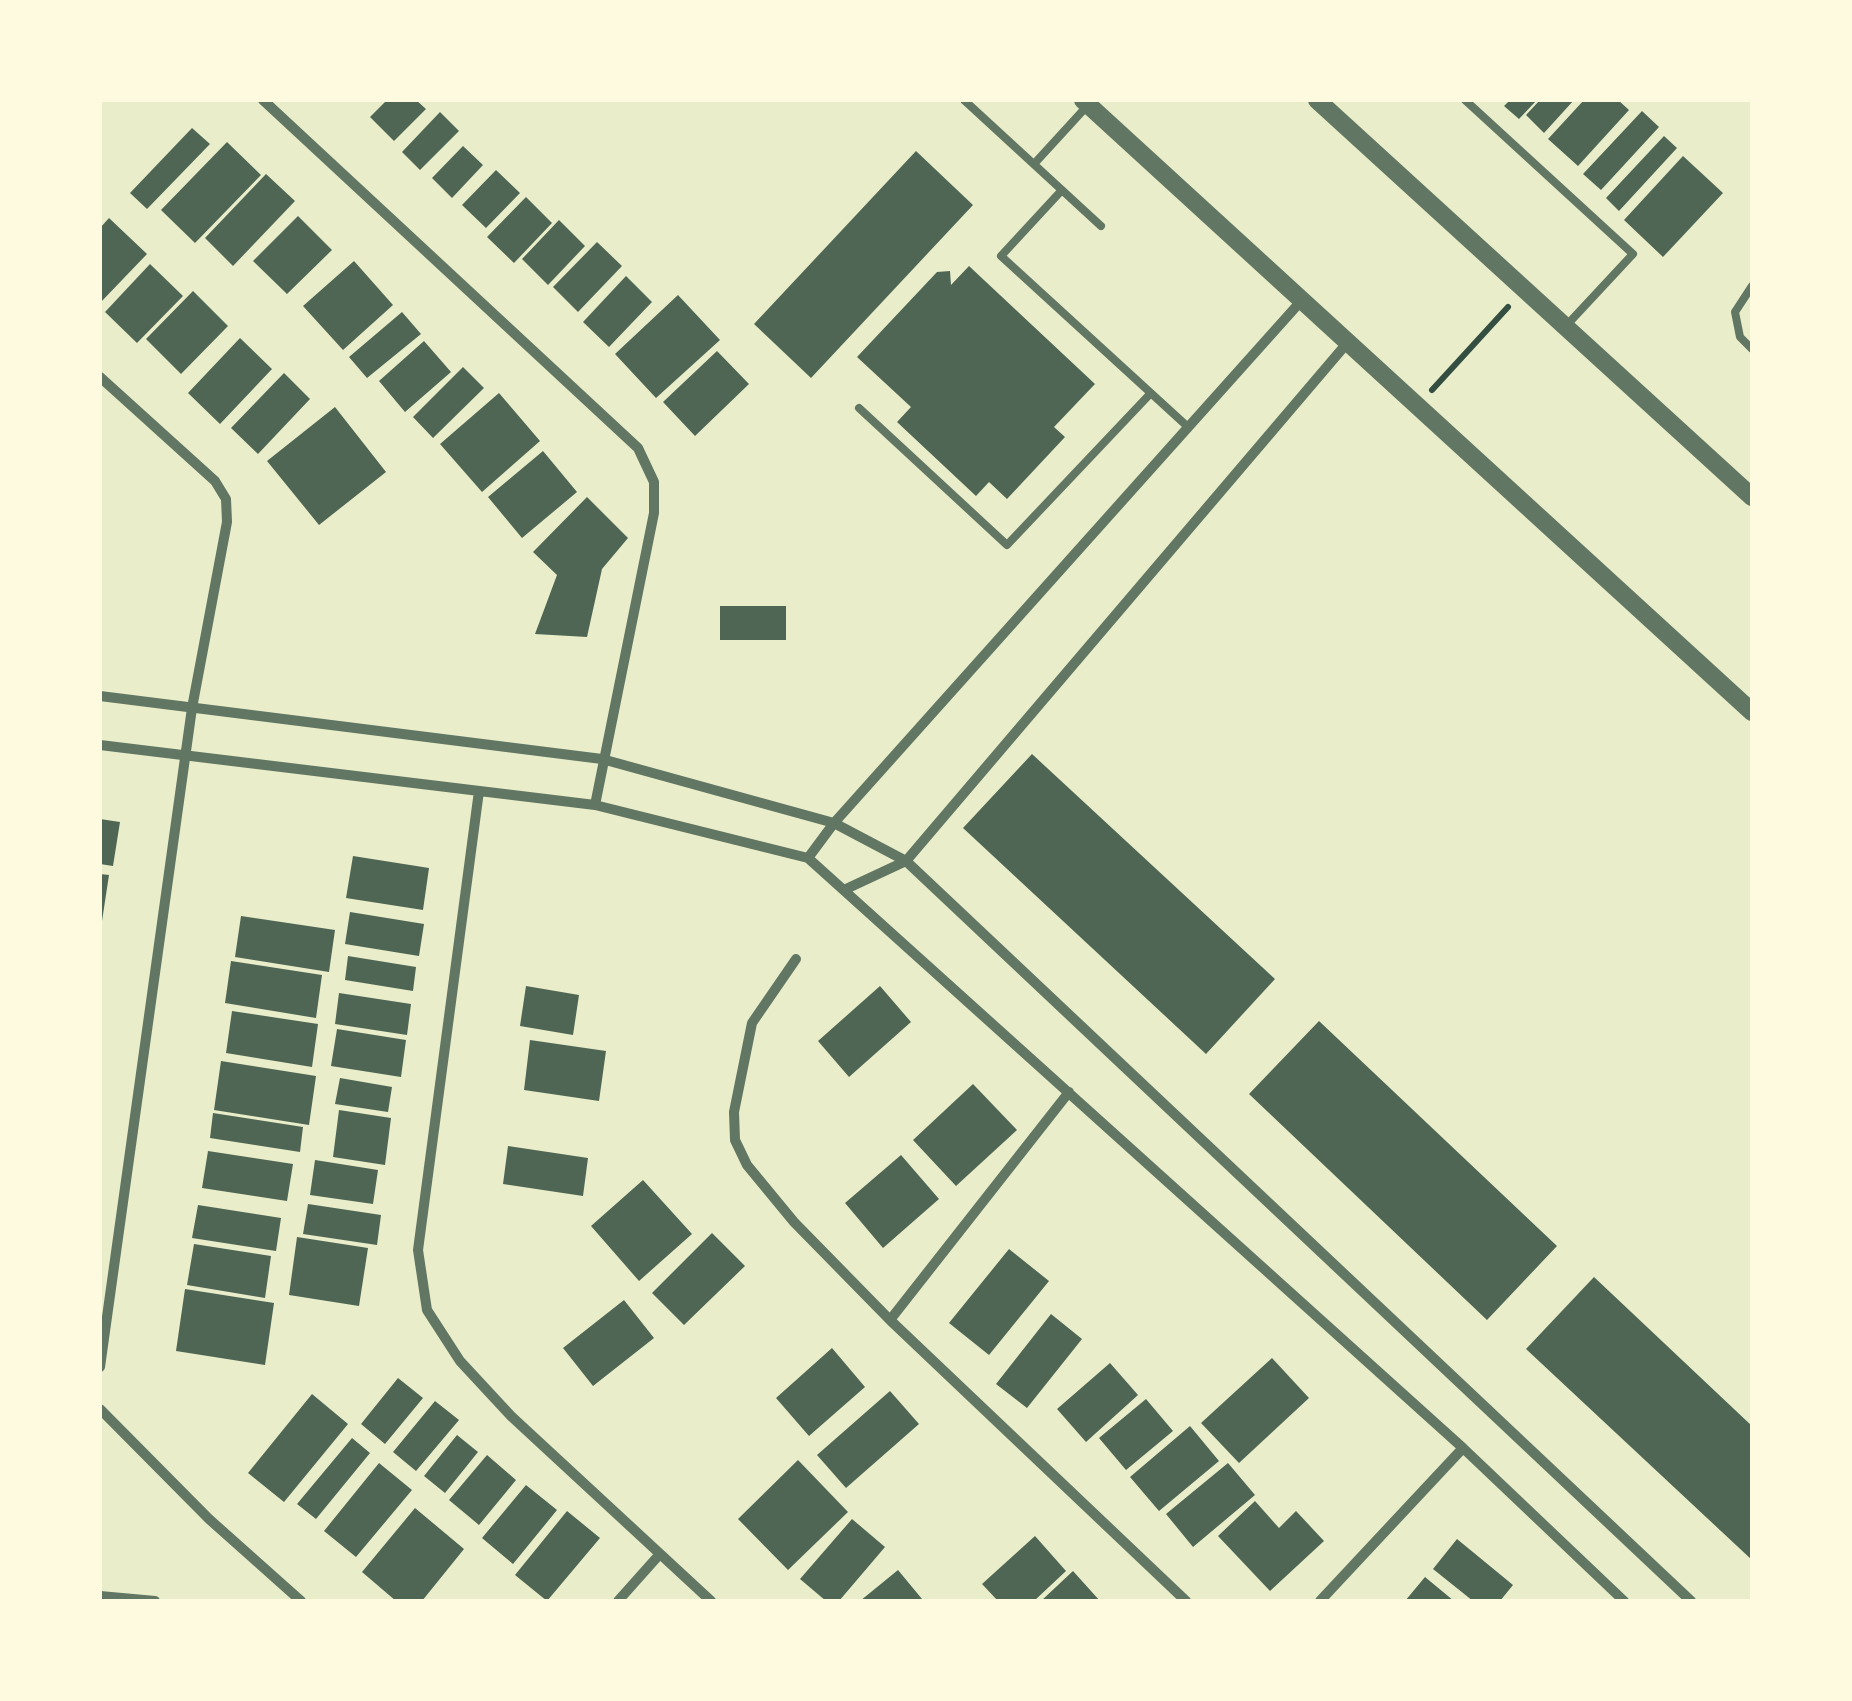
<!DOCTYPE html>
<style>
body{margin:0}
#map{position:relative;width:1852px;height:1701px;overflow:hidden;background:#e9edc9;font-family:"PT Sans",sans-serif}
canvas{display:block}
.frame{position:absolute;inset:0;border:102px solid #fefae0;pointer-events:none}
</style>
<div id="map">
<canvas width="1852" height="1701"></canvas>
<div class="frame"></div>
</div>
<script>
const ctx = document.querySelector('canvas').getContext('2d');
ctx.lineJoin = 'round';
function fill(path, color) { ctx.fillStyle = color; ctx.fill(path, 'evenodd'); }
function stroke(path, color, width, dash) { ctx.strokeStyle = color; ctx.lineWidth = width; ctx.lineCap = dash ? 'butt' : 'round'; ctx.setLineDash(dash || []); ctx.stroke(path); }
fill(new Path2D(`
 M387 100H416L426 109 394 141 370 117Z
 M1510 100H1537L1519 119 1504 106Z
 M1540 100H1574L1544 133 1526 115Z
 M1584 100H1618L1629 110 1578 166 1548 139Z
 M1642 111 1659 127 1601 190 1583 174Z
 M440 112 459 131 420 170 402 152Z
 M192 128 210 144 147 209 130 193Z
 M1664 136 1677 148 1619 211 1606 198Z
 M227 142 261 175 195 243 161 210Z
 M463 146 483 165 452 198 432 178Z
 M916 151 973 205 811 378 754 324Z
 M1683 156 1723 193 1663 257 1624 220Z
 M496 170 520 193 486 228 462 205Z
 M266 174 295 201 233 266 205 238Z
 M526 197 552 223 514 263 487 237Z
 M298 216 332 250 287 294 253 261Z
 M109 218 147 254 100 303V228Z
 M559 220 585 246 548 285 522 259Z
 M597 242 622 266 578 312 553 287Z
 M354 261 393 305 343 350 303 306Z
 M150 264 183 296 137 343 105 312Z
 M969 266 1095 384 1054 427 1065 437 1007 499 989 482 976 496 897 422 911 407 857 357 937 272 950 271 951 285Z
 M626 276 652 302 609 347 583 322Z
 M193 291 228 326 181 374 146 339Z
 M678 295 720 340 656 398 615 354Z
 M402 312 421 334 367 378 349 357Z
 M240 338 272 369 220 424 188 393Z
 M424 341 451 372 405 412 379 381Z
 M717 351 749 384 695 436 663 402Z
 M463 367 484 388 433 438 413 417Z
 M284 373 310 399 258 454 231 428Z
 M499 393 540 441 482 492 440 444Z
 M335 407 386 472 319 525 267 461Z
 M543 451 577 492 522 538 488 497Z
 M587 497 628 538 602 569 587 637 535 634 557 575 533 552Z
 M720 606H786V640H720Z
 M1032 754 1275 979 1206 1054 963 828Z
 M100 819 120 822 113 866 100 864Z
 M353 856 429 868 423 910 346 898Z
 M100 874 109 875 102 921H100Z
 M350 912 424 924 419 956 345 944Z
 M241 916 335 930 329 972 235 957Z
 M348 956 416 967 413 991 345 980Z
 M231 961 322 975 316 1018 225 1003Z
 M526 986 579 995 573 1035 520 1026Z
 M880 986 911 1022 849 1077 818 1041Z
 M339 993 411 1004 407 1035 335 1024Z
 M232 1011 318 1024 312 1067 226 1053Z
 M1319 1021 1557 1246 1487 1320 1249 1094Z
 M337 1029 406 1040 401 1077 331 1066Z
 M530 1040 606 1051 599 1101 524 1090Z
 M221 1061 316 1076 309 1125 214 1110Z
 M340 1078 392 1087 388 1112 335 1104Z
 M973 1084 1017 1130 956 1186 913 1140Z
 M339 1110 391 1118 385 1165 333 1157Z
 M213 1113 303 1127 300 1152 210 1138Z
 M508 1146 588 1158 583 1196 503 1184Z
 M208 1151 293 1164 287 1201 202 1188Z
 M901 1155 939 1199 883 1248 845 1203Z
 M315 1160 378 1170 373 1204 310 1195Z
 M643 1180 692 1234 639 1281 591 1226Z
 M308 1204 381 1215 377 1245 303 1234Z
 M198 1205 281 1218 276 1251 192 1238Z
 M712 1233 745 1266 684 1325 652 1293Z
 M297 1237 368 1248 359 1306 289 1295Z
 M194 1244 271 1256 265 1298 187 1285Z
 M1009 1249 1049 1281 989 1355 949 1323Z
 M1594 1277 1752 1426V1560L1526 1349Z
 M185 1289 274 1303 265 1365 176 1351Z
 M624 1300 654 1338 593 1386 563 1348Z
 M1051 1314 1082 1339 1027 1408 996 1384Z
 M832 1348 865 1387 809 1436 776 1398Z
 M1272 1358 1309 1398 1239 1463 1201 1423Z
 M1110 1363 1138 1395 1086 1442 1057 1409Z
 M398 1378 423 1398 385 1444 361 1424Z
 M890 1391 919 1424 846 1488 817 1455Z
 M312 1394 348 1424 284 1502 248 1473Z
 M1146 1399 1173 1431 1126 1470 1099 1438Z
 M435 1401 459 1420 416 1471 393 1452Z
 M1190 1426 1219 1461 1159 1511 1130 1477Z
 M457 1435 478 1452 445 1493 424 1476Z
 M352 1438 370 1453 316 1519 297 1504Z
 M487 1455 516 1480 479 1525 449 1500Z
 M798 1460 848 1512 788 1570 738 1519Z
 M379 1463 412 1490 356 1557 324 1531Z
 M1228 1463 1255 1495 1193 1547 1166 1514Z
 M526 1485 557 1510 513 1564 482 1538Z
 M1255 1501 1279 1528 1296 1511 1324 1541 1270 1591 1218 1536Z
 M415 1508 464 1549 422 1601H396L362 1572Z
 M567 1511 600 1538 547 1601 515 1575Z
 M852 1519 885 1547 839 1601H826L800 1579Z
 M1035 1536 1066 1571 1034 1601H998L982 1584Z
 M1457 1539 1513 1585 1500 1601H1473L1433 1569Z
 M898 1570 922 1599 860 1601Z
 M1073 1571 1100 1601H1041Z
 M1425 1577 1454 1601H1405Z`), '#4f6655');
stroke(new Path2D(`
 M1432 390 1508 307`), '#344e41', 6);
stroke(new Path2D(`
 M964 100 1101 226
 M1465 100 1633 254 1565 327
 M1034 164 1088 105
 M1062 190 1001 256 1188 427
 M1752 286 1735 312 1740 337 1752 349
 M859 408 1007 545 1150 394`), '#617663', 8);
stroke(new Path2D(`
 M263 100 638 448 654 482V513L595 805
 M100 377 215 481 226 499 227 522 192 708 100 1367
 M100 696 602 759 834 823 906 861 1691 1601
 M100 745 595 805 808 858 1463 1448
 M479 791 418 1250 427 1310 460 1361 511 1416 711 1601
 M808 858 834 823 1302 300
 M846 889 906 861 1348 342
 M796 959 752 1023 734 1112 735 1140 747 1165 794 1222 890 1320 1186 1601
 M890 1320 1069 1092
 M100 1409 209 1519 301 1601
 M100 1596 155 1601
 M618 1601 659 1555
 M1320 1601 1463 1448 1624 1601`), '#617663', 10);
stroke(new Path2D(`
 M1083 100 1752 712
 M1317 100 1752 497`), '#617663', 18);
</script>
